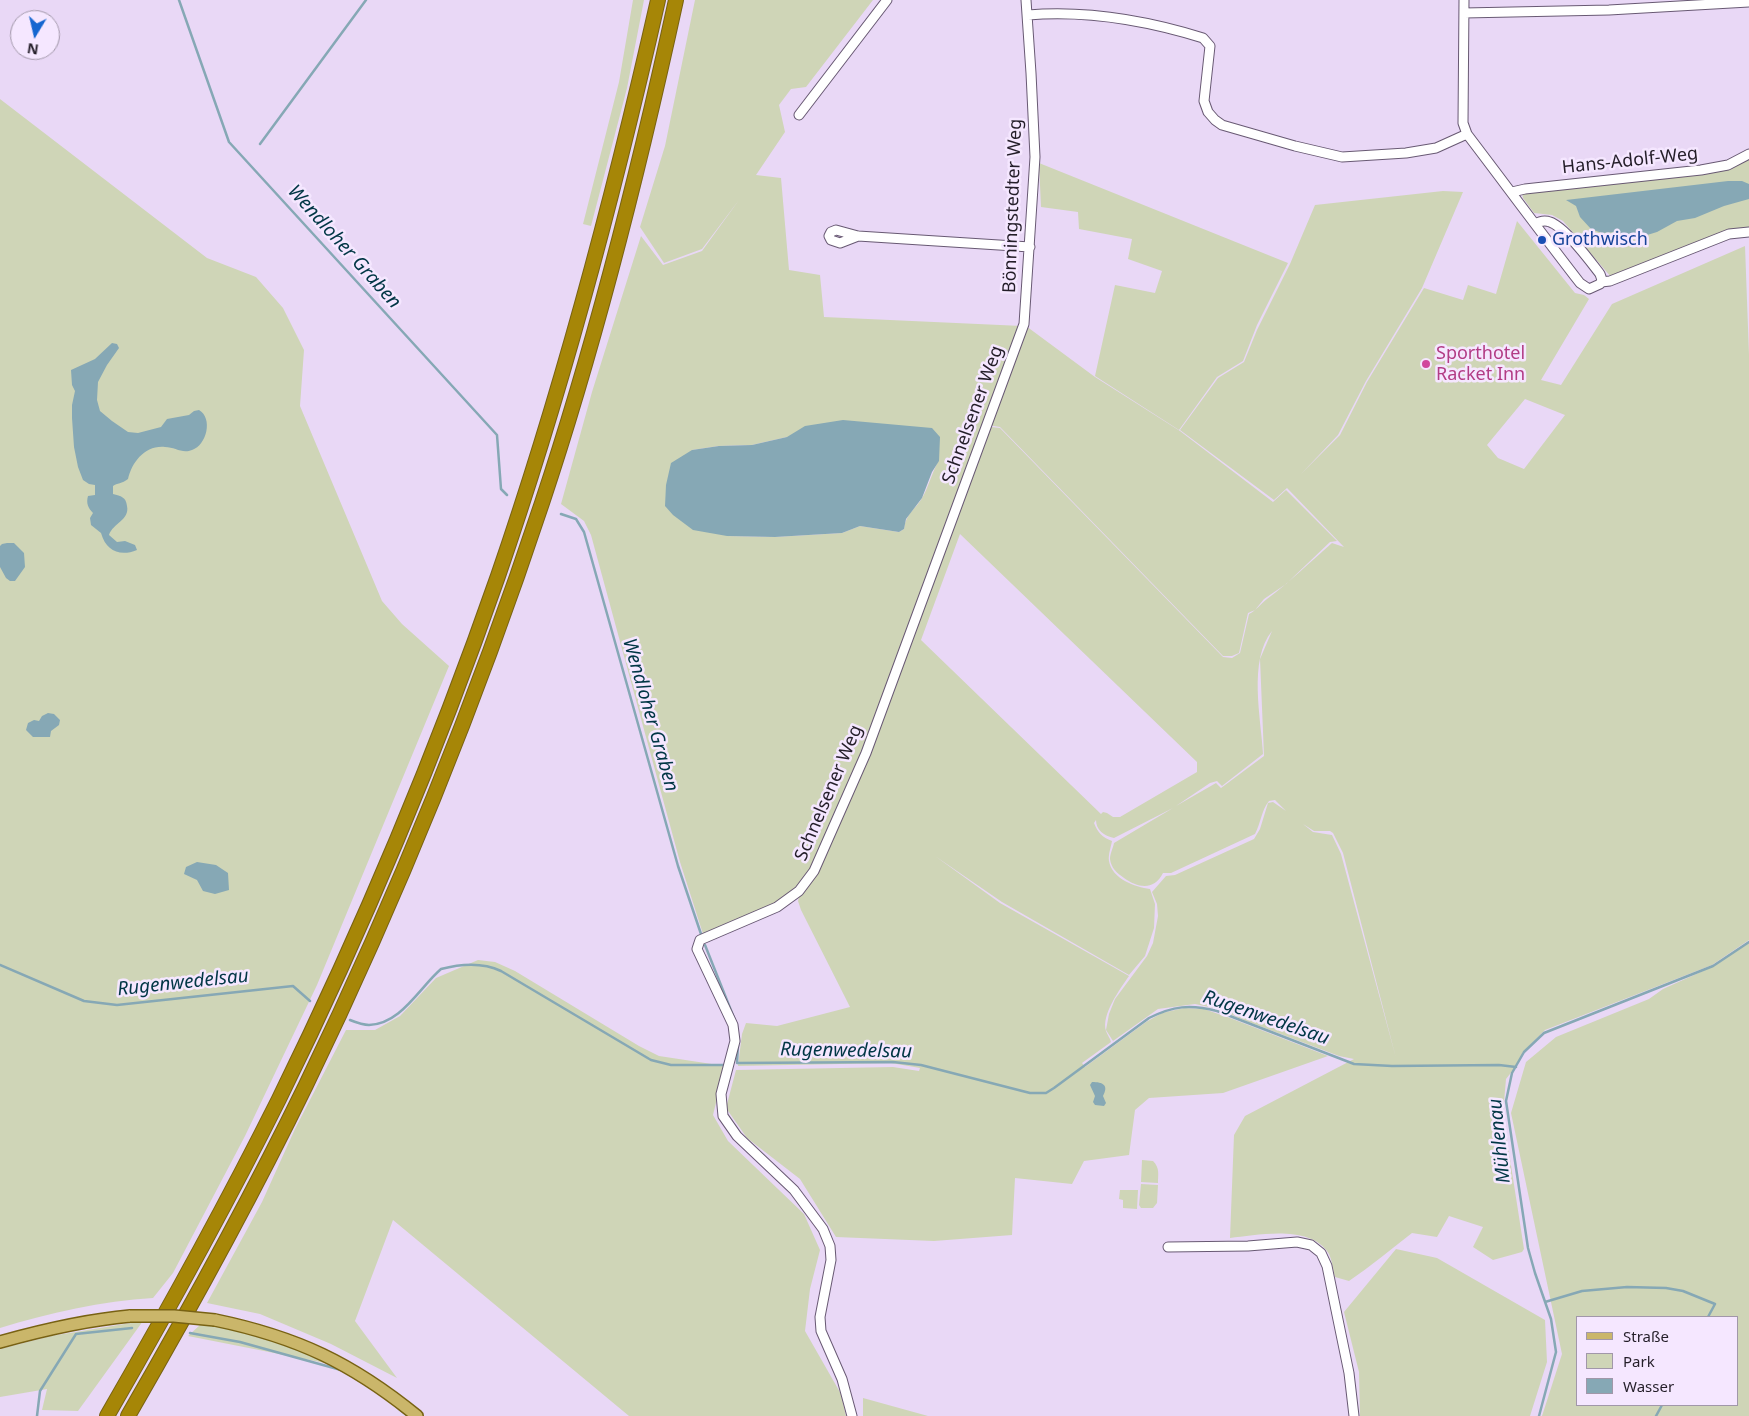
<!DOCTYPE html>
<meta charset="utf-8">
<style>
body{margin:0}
#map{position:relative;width:1749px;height:1416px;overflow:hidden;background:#e9d8f6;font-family:"Noto Sans",sans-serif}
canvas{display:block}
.legend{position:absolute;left:1576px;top:1316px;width:162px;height:90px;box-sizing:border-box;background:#f5e7ff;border:1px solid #a197a9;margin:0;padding:6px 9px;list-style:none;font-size:15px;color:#241e29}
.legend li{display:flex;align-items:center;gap:10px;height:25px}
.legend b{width:25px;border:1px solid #a197a9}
.north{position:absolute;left:10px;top:10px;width:50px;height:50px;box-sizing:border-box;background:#f5e7ff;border:1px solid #a197a9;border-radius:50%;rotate:189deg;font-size:14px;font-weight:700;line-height:20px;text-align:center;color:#241e29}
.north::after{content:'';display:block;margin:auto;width:18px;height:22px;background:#1566d0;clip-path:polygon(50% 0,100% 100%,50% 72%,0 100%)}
</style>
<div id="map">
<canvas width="1749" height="1416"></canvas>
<ul class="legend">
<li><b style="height:6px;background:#cab66a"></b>Straße</li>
<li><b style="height:14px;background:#cfd5b7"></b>Park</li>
<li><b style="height:14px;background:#86a8b5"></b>Wasser</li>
</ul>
<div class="north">N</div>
</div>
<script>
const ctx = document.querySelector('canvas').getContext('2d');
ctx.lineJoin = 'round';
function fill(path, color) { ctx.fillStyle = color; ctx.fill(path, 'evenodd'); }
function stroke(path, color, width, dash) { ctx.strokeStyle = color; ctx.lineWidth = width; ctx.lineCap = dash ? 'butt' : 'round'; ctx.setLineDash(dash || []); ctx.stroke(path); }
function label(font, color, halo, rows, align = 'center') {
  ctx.font = font + ' "Noto Sans",sans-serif'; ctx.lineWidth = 5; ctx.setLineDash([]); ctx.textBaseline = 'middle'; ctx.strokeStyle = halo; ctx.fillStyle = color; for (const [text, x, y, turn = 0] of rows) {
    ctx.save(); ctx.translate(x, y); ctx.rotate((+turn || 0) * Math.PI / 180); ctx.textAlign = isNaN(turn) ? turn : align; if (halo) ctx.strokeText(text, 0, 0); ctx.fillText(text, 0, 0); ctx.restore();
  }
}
fill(new Path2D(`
 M633 0H644L627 88 591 226 583 224 619 82Z
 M695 0H873L806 87 791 89 779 105 785 132 756 175 781 178 789 270 820 275 824 317 1022 326 983 426 1000 428 1223 657 1232 658 1240 653 1249 614C1257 610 1260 604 1267 599 1290 582 1310 562 1332 543L1344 547 1287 488 1274 500 1180 430 1218 378 1244 362 1257 330 1290 264 1315 205 1443 191 1463 192 1422 288 1366 381 1338 435 1301 474 1340 435 1367 382 1424 288 1463 300 1468 285 1496 294 1517 221 1575 293 1584 295 1589 299 1541 380 1561 385 1612 304 1745 246 1749 355V940L1712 965 1545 1030 1523 1052 1517 1065 1506 1079 1503 1114 1524 1249 1522 1252 1493 1260 1473 1247 1483 1227 1449 1216 1437 1237 1412 1233C1391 1249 1371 1266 1349 1281L1335 1277C1333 1270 1332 1260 1329 1254 1311 1224 1258 1235 1230 1238L1234 1135 1245 1116 1354 1059 1339 1056 1246 1021 1218 1009 1195 1004 1158 1009 1113 1041 1106 1030 1109 1014 1115 999 1147 956 1153 943 1158 916 1157 904 1152 892 1166 876 1175 875 1254 839 1260 829 1268 803 1273 802 1286 811 1275 800 1269 801C1261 811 1261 823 1255 834L1171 873H1163C1154 891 1138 888 1124 878 1117 873 1111 868 1110 859 1110 854 1113 848 1114 843L1173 808 1114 838C1104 836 1096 830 1096 820L1094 823C1098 833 1102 837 1112 841 1111 847 1108 855 1109 861 1112 879 1135 887 1150 889L1155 904 1154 928 1145 956 1129 975 1002 902 935 856 1000 903 1129 976C1120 989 1101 1015 1106 1031 1107 1034 1110 1038 1111 1042L1082 1063 1085 1067 1146 1022 1162 1013 1184 1008 1204 1009 1230 1018 1328 1056 1223 1093 1149 1098 1135 1110 1129 1155 1084 1161 1072 1184 1015 1178 1012 1235 934 1241 836 1237 800 1179 747 1138 726 1108 736 1070 893 1067 919 1071 920 1068 891 1063 738 1066 742 1034 746 1023 777 1026 850 1007 801 910 798 901 800 893 798 890 776 905 704 937 680 862 591 535 584 521 561 504 592 392 641 236 663 265 702 251 739 200 702 249 664 263 640 227 665 146ZM1525 399 1565 415 1524 469 1498 458 1487 445ZM787 437 939 460C932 472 929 486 922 498 915 510 906 513 904 529L899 532 860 526 842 533 775 537 727 536 692 450 719 446 752 445ZM960 534 1197 762V772L1120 817H1113L1107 813 1103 812 1101 814 921 640ZM1272 631 1260 659 1264 756 1221 788 1216 783 1176 806 1210 783 1217 781 1222 786 1263 754C1261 718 1248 660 1272 631ZM1303 824 1314 831H1330L1333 833 1343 853 1396 1058 1341 854 1332 835 1313 832Z
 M0 99 207 258 256 277 283 308 304 350 300 406 382 601 402 624 449 666 317 985 245 1136 173 1273 153 1298C103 1301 48 1313 0 1328Z
 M1749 157V231L1611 277 1563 221 1552 215 1534 213 1523 198 1522 194 1526 191 1640 180Z
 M1039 163 1288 263 1257 325 1243 361 1217 377 1179 430 1095 376 1115 285 1155 293 1162 271 1128 259 1132 239 1079 229 1078 212 1041 207Z
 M1026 326 1095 377 1180 431 1273 502 1286 490 1337 541 1330 542 1286 584 1264 599 1255 610 1248 613 1239 653 1232 656H1223L1000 427 988 425Z
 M1749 943V1416H1542L1562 1354 1511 1113 1526 1062 1556 1037 1649 999 1663 989 1714 966ZM1738 1317V1405H1578V1317Z
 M478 960 495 962 515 971 639 1046 659 1056 725 1066 713 1115 728 1141 804 1214 820 1250 810 1289 805 1331 841 1394 846 1416H629L393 1220 355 1321 397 1378 331 1344 260 1314 207 1303 262 1202 295 1129 346 1030H375L400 1016 436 978Z
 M1142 1160 1153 1161C1160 1168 1158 1174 1158 1183L1141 1182Z
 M1141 1184 1158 1185 1157 1203 1153 1208H1141L1139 1205Z
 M1120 1190H1138L1137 1209 1123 1208V1200L1119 1199Z
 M1396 1249 1437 1258 1545 1320 1547 1362 1530 1416H1360L1359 1372 1344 1312Z
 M143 1321 78 1411 42 1410 47 1389 0 1397V1349L51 1336Z
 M200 1325 242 1328 297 1346 330 1364 188 1336Z
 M863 1398 928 1416H863Z`), '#cfd5b7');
fill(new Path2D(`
 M1728 181H1742L1749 184V199L1724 206 1695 218 1677 221 1657 232 1634 239 1616 232 1602 233 1591 229 1580 217 1576 206 1566 200Z
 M112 343 117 344 119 348 107 365 98 382 97 400 100 411 112 421 128 432 138 433 161 427 167 419 189 415 194 411 199 410C213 418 207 445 192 450 182 454 175 447 165 447 145 445 132 462 128 479 122 484 117 483 113 486V494C121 496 126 497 127 506 130 520 113 523 109 535L117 542 125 541 135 545 137 550C120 557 106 551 101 533L91 525 90 518 93 513C88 508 86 503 88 496L95 495V485L89 484 83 480 78 467 74 447 72 418V405L75 391 72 385 71 370 95 359Z
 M843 420 932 428 940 437 939 461 932 472 922 498 906 519 904 529 899 532 860 526 842 533 775 537 727 536 693 530 673 515 665 506 666 485 671 463 692 450 719 446 752 445 787 437 805 426Z
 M7 543H14L24 553 25 567 15 581H10L6 578 0 567V546L2 544Z
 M48 713 54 714 60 720 59 725 51 731 50 737H33L26 730 28 723 34 720 39 721 42 716Z
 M197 862 216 865 228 873 229 890 215 894 203 891 197 880 184 874 186 867Z
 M1092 1082C1103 1082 1109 1085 1103 1096L1106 1103 1104 1106 1095 1105 1093 1102 1095 1096 1090 1085Z`), '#86a8b5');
stroke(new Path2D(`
 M179 0 229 142 497 435 501 489 507 495
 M260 144 366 0
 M561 514 576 519 584 532 678 866 701 934
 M705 945 736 1023
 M0 965 84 1001 117 1005 293 986 310 1001
 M350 1020C355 1022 363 1025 369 1025 401 1024 419 988 441 969 460 964 482 962 501 971L651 1060 671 1065H723
 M738 1045 737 1063 893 1062 921 1065 1030 1093H1046L1054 1088 1149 1018C1173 1006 1190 1004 1217 1011L1354 1064 1392 1066 1499 1065 1516 1067
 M1545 1302 1582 1291 1627 1287 1666 1288 1683 1291 1715 1304 1708 1317
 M190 1333 240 1342 341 1370
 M399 1409 408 1416
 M37 1416 40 1391 76 1334 132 1328
 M1539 1416 1556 1352 1551 1319 1535 1273 1528 1248 1506 1101 1512 1073 1524 1052 1544 1033 1713 966 1749 942
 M1656 1416 1662 1405`), '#86a8b5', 2.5);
const minor = new Path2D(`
 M1464 0 1463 123 1467 134C1505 184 1542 234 1580 283L1589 289 1600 284 1602 280 1600 274C1590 261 1565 227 1550 222 1545 220 1540 221 1535 224
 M1464 13 1609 10 1749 2
 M1028 15C1088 10 1145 20 1203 38L1210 46 1204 101 1208 112 1215 120 1222 125 1295 146 1342 157 1406 153 1436 148 1467 134
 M799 115 887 0
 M1512 192 1525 189 1701 170 1728 165 1749 154
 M858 236 840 243 831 240 829 236 831 232 836 230 858 236 1030 247
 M1601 282 1610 281 1729 234 1749 232
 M1168 1247 1248 1246 1297 1242 1311 1245 1321 1253 1327 1266 1336 1310 1349 1373 1354 1416
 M852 1416 842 1379 821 1331 820 1317 831 1260 830 1246 823 1229 794 1190 737 1136 723 1116 721 1094 735 1041 733 1025 697 949 700 940 777 907 799 891 814 871 866 753 1024 324 1035 157 1031 73 1026 0`);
const major = new Path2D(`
 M215 1320C297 1337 352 1363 417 1416
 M0 1342C43 1330 85 1320 130 1316`);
const highway = new Path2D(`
 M107 1416C167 1312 225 1207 279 1099 362 930 436 754 498 576 563 387 614 195 658 0
 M128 1416C191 1307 251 1198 306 1085 397 897 476 702 542 503 597 338 639 170 676 0`);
stroke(minor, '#685973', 11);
stroke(major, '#786213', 14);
stroke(highway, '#786213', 16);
stroke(minor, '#fff', 9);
stroke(major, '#cab66a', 11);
stroke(highway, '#a68607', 14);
const majorBridge = new Path2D(`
 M130 1316H174L215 1320`);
stroke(majorBridge, '#786213', 14, []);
stroke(majorBridge, '#cab66a', 11);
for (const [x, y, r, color] of [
 [1542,240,5,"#1a4fb4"],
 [1426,364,5,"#d1479c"]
]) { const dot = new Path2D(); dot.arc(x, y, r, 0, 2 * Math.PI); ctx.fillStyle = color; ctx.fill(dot); stroke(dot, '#f5e7ff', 2); }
label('18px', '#241e29', '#f5e7ff', [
 ["Hans-Adolf-Weg",1630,161,-6],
 ["Bönningstedter Weg",1013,206,-88],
 ["Schnelsener Weg",973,415,-70],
 ["Schnelsener Weg",829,793,-67]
]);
label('18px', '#164399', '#f5e7ff', [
 ["Grothwisch",1552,240]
], 'left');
label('18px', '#b23c85', '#f5e7ff', [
 ["Sporthotel",1436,354],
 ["Racket Inn",1436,375]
], 'left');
label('italic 19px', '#013645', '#f5e7ff', [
 ["Wendloher Graben",344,247,48],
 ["Wendloher Graben",650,715,74],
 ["Rugenwedelsau",183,983,-6],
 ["Rugenwedelsau",1266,1018,19],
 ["Rugenwedelsau",846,1051,1],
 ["Mühlenau",1500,1141,-96]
]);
</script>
